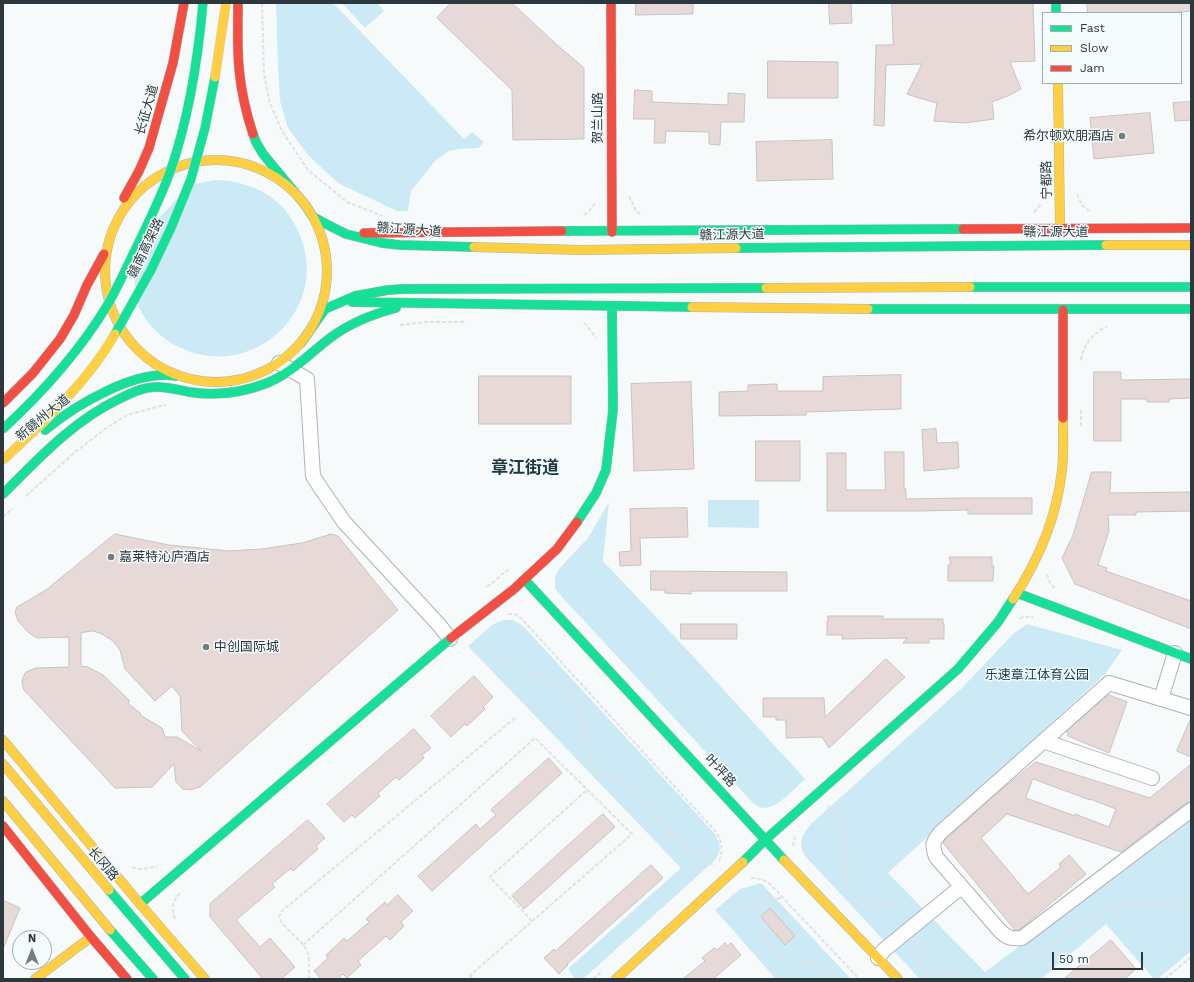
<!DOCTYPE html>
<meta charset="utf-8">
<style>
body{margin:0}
#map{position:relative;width:1194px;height:982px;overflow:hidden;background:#f6fafb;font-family:"Work Sans",sans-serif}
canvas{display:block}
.frame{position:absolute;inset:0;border:4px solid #2c383d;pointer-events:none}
.legend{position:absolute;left:1042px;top:12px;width:140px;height:72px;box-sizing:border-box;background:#f4fbfd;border:1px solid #a4adb0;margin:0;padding:5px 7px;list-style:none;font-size:12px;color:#2c383d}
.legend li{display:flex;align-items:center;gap:8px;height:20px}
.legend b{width:20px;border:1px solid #a4adb0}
.north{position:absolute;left:12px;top:930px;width:40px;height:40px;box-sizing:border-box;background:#f4fbfd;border:1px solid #a4adb0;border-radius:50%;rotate:0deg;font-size:11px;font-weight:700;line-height:16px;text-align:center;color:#2c383d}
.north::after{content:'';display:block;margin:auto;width:14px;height:18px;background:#737c80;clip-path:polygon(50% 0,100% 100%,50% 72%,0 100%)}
.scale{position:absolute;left:1052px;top:952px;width:91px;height:18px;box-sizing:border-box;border:2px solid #2c383d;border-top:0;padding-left:5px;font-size:12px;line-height:14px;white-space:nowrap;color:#2c383d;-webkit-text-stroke:3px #f4fbfd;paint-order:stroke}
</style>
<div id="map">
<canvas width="1194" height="982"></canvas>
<div class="frame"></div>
<ul class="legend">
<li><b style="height:5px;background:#16e098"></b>Fast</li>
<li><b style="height:5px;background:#ffcf43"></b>Slow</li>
<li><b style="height:5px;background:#f24e42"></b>Jam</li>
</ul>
<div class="north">N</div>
<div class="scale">50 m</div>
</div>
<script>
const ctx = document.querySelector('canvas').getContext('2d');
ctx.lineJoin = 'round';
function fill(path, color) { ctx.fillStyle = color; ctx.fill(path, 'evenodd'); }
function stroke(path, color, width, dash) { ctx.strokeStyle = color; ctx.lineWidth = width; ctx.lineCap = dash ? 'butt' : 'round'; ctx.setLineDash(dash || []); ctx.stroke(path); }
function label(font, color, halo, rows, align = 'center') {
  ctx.font = font + ' "Work Sans","Noto Sans SC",sans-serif'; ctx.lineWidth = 3; ctx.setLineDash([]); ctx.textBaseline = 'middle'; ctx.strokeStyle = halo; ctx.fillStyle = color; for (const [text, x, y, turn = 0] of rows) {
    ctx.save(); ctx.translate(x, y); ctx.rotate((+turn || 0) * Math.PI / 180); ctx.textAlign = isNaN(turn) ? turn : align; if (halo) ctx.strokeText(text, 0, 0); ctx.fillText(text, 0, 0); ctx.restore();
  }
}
fill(new Path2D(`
 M276 3H333L464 139 472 132 484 142 479 148 459 149 449 151 436 160 411 191 408 211H397L338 183 308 155 288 128 280 101 278 67Z
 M342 3H377L384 11 365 28Z
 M215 180C248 181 279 194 295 225 339 304 252 389 173 344 157 335 143 319 136 301 134 296 135 289 135 283 134 271 133 259 132 247L190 185Z
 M708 500H759V528L708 527Z
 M609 502 603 561 691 654 805 779C794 789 772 815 757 806 755 805 754 803 752 802L562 597 555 588V578L558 570 588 538Z
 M503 620H513L523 626 715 834C721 845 722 851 714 861L583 979H575L568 969 681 868 468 646 492 625Z
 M1027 624 1122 650 1105 674 888 873 985 972 1191 818V951L1158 979H1154L1106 924 1041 979H920L806 857C797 841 801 838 811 824L962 688 1013 634Z
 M761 883 851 979H776L715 910 740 889Z`), '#cbeaf6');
const building = new Path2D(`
 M451 3H512L556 44 584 68V139L513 140 512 90 437 18Z
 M636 3H693V14L636 15Z
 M829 3H851L852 23 830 24Z
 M892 3H1033L1035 61 1010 62 1021 89 1008 96 992 102 994 119 965 123 934 121 937 103 919 98 907 94 922 64 886 65 884 126 874 125 876 45H893Z
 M1087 3H1191V11L1169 13H1088Z
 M768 61 838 62V98H768Z
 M635 90 652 91V102L728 105V93L745 94 744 122H721L720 145 709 144V132L666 131 665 143H654L655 119H634Z
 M1191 102V120L1175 121 1173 103Z
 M1150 113 1154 153 1094 159 1090 118Z
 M832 140 833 179 757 181 756 142Z
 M1094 372H1121V380L1191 379V398L1169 399V402H1147V399H1121V441H1094Z
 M901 375V409L806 412V415L719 416V392L748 391V385L777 384V391H823V377Z
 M479 376H571V424H479Z
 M691 382 694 469 634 471 631 384Z
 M936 429 937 443 958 442 959 468 924 471 922 430Z
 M756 441H800V481H756Z
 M885 452H904V489H906V499L964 498H1032V514H968V510L920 511H827V453H846V490H885Z
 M1092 472H1111L1110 493 1191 492V511L1136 512V515H1108L1109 531 1098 565 1107 568 1106 571 1191 601V629L1075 584 1062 558 1073 535Z
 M687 508 688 537 640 538 641 565 620 566 619 552 631 551 630 509Z
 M115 534 169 545 229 551 262 549 302 543 331 534 338 536 398 610 200 787 190 790 183 789 176 782 174 764 152 787 115 788 24 690 22 683 23 677 26 672 36 668 69 667V637L37 638 29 633 18 621 15 612 17 607 46 590ZM93 631 102 634 113 641 120 650 125 669 155 701 172 686 180 696 182 731 201 751 177 737H165L162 728 140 715 141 714 128 703 130 701 103 675 88 667 81 666V633Z
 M950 557H992V566H994L993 581H948V565H950Z
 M651 571 787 572V591H691V594L665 593V590H651Z
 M828 616H883V619H943V624H944V639H929V643H903L907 638 842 639V635H827V621H828Z
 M681 624H737V639H681Z
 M886 659 905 677 829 748 822 737 786 738V720H776V717H763V698H824L825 717Z
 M474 676 493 697 483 707 485 709 467 726 465 724 451 737 431 716Z
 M1109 695 1127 702 1109 753 1068 736 1067 731Z
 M1191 718V757L1177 751Z
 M414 729 431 748 422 755 424 758 399 780 396 777 378 793 380 796 355 818 352 815 344 822 327 804Z
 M549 758 562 773 432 891 418 876 476 824 480 829 496 815 491 810Z
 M1036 762 1150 798 1191 764V802L1186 803 1121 852 1007 814 981 838 1028 894 1061 867 1059 864 1069 855 1086 874 1019 930H1015L943 843 946 839 996 794ZM1033 779 1090 800V799L1116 809 1109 827 1075 814V816L1026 798Z
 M603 814 615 827 524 909 512 896Z
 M308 820 325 838 316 846 318 849 293 871 291 868 272 884 275 887 236 920 260 947 270 938 295 967 281 979H263L210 917V904Z
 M651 865 663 878 567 964 568 965 559 974 544 958 554 949 555 951Z
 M398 895 413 911 401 922 404 926 390 940 386 936 358 961 361 965 347 978 343 974 338 979H321L314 971 328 958 326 955 344 938 347 941 369 922 366 919 385 902 387 905Z
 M3 900 20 908 3 949Z
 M770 908 795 936 785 945 761 917Z
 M1111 940 1136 969 1125 979H1064Z
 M725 943 727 946 731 943 741 955 713 979H683L705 961 702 958 714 948 717 950Z`);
fill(building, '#e7d9d7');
stroke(building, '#c7c3c2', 1);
const street = new Path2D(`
 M279 363 307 379 313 476 320 487 344 522 440 626 450 639
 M1161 699 1175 653
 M1191 708 1109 683 940 833C932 843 932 845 936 857L1000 931C1007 938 1012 939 1022 938L1191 810
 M1043 741 1152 778
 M878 958 884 950 961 887`);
const fast = new Path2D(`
 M1056 3V13
 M253 134 256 142 263 154 306 206 313 217 330 226 346 234 382 243 400 245 474 247
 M562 231 963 229
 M736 248 1106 245
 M970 287H1191
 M352 302 692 307
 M868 309H1191
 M301 343 325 309 355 296 388 290 404 289 766 288
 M45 430C76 405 135 369 176 376
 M3 494C39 458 73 421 119 399 131 393 143 387 157 387 168 387 178 390 189 392 215 396 242 393 267 383 292 373 309 354 330 338 350 323 373 314 396 308
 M577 522 596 493 606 470 613 410 612 307
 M525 580 784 860
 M1017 593 1191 659
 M743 862 765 840 958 669 998 622 1013 599
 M109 890 185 979
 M140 904 451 638
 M110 930 153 979`);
const slow = new Path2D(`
 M1058 83 1060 228
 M105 271a111 111 0 1 1 222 0a111 111 0 1 1-222 0Z
 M1106 245H1191
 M474 247 580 250 736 248
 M766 288 970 287
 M692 307 868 309
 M1013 599C1038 561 1057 516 1062 470 1064 453 1063 435 1063 418
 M3 740 140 904 205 979
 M3 764 109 890
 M3 801 110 930
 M784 860 898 979
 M35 979 91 937
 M616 979 743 862`);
const jam = new Path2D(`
 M238 3C238 24 237 46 239 68 241 90 246 113 253 134
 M611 3 612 232
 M124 198 139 171 149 148 173 63 184 3
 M963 229 1191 228
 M364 233 562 231
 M1063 310V418
 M3 403 33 373 60 339 74 315 87 285 104 254
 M451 638 514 589 557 549 577 522
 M3 826 91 937 127 979`);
stroke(street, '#acb4b6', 16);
stroke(fast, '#acb4b6', 10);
stroke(slow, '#acb4b6', 10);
stroke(jam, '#acb4b6', 10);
stroke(new Path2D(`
 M262 3 264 74 270 103 282 131 308 170 347 202 383 216
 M1042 21 1043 56
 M1077 194 1082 205 1089 211
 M629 196 636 211 640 214
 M1034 212 1042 203
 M584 215 589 211 596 202
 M584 323 588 327 596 338
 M400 325 426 322H466
 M1081 360C1084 343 1093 334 1107 326
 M1081 426V408
 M26 496 74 453 105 429 127 415 160 406 166 405
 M3 517 13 508
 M1047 574 1050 583 1055 589
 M487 587 510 568
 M508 614H515L521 618 717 833C722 843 723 851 719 861
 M1020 619 1023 617H1033
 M485 633C487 647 497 664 510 669 530 677 549 675 567 689 580 700 585 726 587 742 588 749 588 756 591 763 599 780 620 780 633 790 640 796 646 803 652 810 661 821 670 832 680 842 690 852 703 859 715 866
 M828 805 841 828 848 860 846 873V884L851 894 860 899 891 904 900 908 906 916
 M793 846 795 836
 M132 867C140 871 149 868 157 866
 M751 878C760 878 765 880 771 885L859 979
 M732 894C749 908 763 904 783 897
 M757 903C759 916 766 944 776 952 791 964 818 960 831 971 833 973 834 977 836 979
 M175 919C171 908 173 900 181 892
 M532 921 490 877 587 790
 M915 940 927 956 952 973 964 979
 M913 942 921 965 928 979
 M303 945 535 738 632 834 466 979
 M470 976 473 979
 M310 979 309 976C309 969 310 958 307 951 301 938 285 931 279 917L282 911 516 717
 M593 979 601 972
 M1007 979 1085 918 1106 908 1134 903 1154 904 1191 909
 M1165 979 1191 957`), '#e1e2e2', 2, [4, 2]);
stroke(street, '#fefefe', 14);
stroke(fast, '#16e098', 9);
stroke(slow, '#ffcf43', 9);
stroke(jam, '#f24e42', 9);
const fastBridge = new Path2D(`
 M115 334 151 270 171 228 191 179 205 128 215 77
 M3 429C43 392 80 351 108 304 119 285 128 264 138 244 149 221 161 197 170 172 189 118 198 60 203 3`);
const slowBridge = new Path2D(`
 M215 77 226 3
 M3 460C44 422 87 383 115 334`);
stroke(fastBridge, '#d2d6d7', 10, []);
stroke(slowBridge, '#d2d6d7', 10, []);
stroke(fastBridge, '#16e098', 9);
stroke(slowBridge, '#ffcf43', 9);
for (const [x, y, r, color] of [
 [1122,136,4,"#737c80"],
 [111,557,4,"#737c80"],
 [206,647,4,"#737c80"]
]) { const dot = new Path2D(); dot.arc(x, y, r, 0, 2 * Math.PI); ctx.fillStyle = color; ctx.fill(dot); stroke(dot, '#f4fbfd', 1.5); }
label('13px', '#2c383d', '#f4fbfd', [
 ["长征大道",147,110,-74],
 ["贺兰山路",598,118,-90],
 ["宁都路",1047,180,-91],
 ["赣江源大道",409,230,4],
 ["赣江源大道",1056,232],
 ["赣江源大道",732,235,-1],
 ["赣南高架路",146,248,-64],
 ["新赣州大道",43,418,-39],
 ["叶坪路",720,771,47],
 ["长冈路",103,864,50]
]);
label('13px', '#2c383d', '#f4fbfd', [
 ["希尔顿欢朋酒店",1114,136,"right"],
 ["嘉莱特沁庐酒店",119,557],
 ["中创国际城",214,647]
], 'left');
label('13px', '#163e4b', '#f4fbfd', [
 ["乐速章江体育公园",1037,675]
]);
label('bold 17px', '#1b3741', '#f4fbfd', [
 ["章江街道",525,468]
]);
</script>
